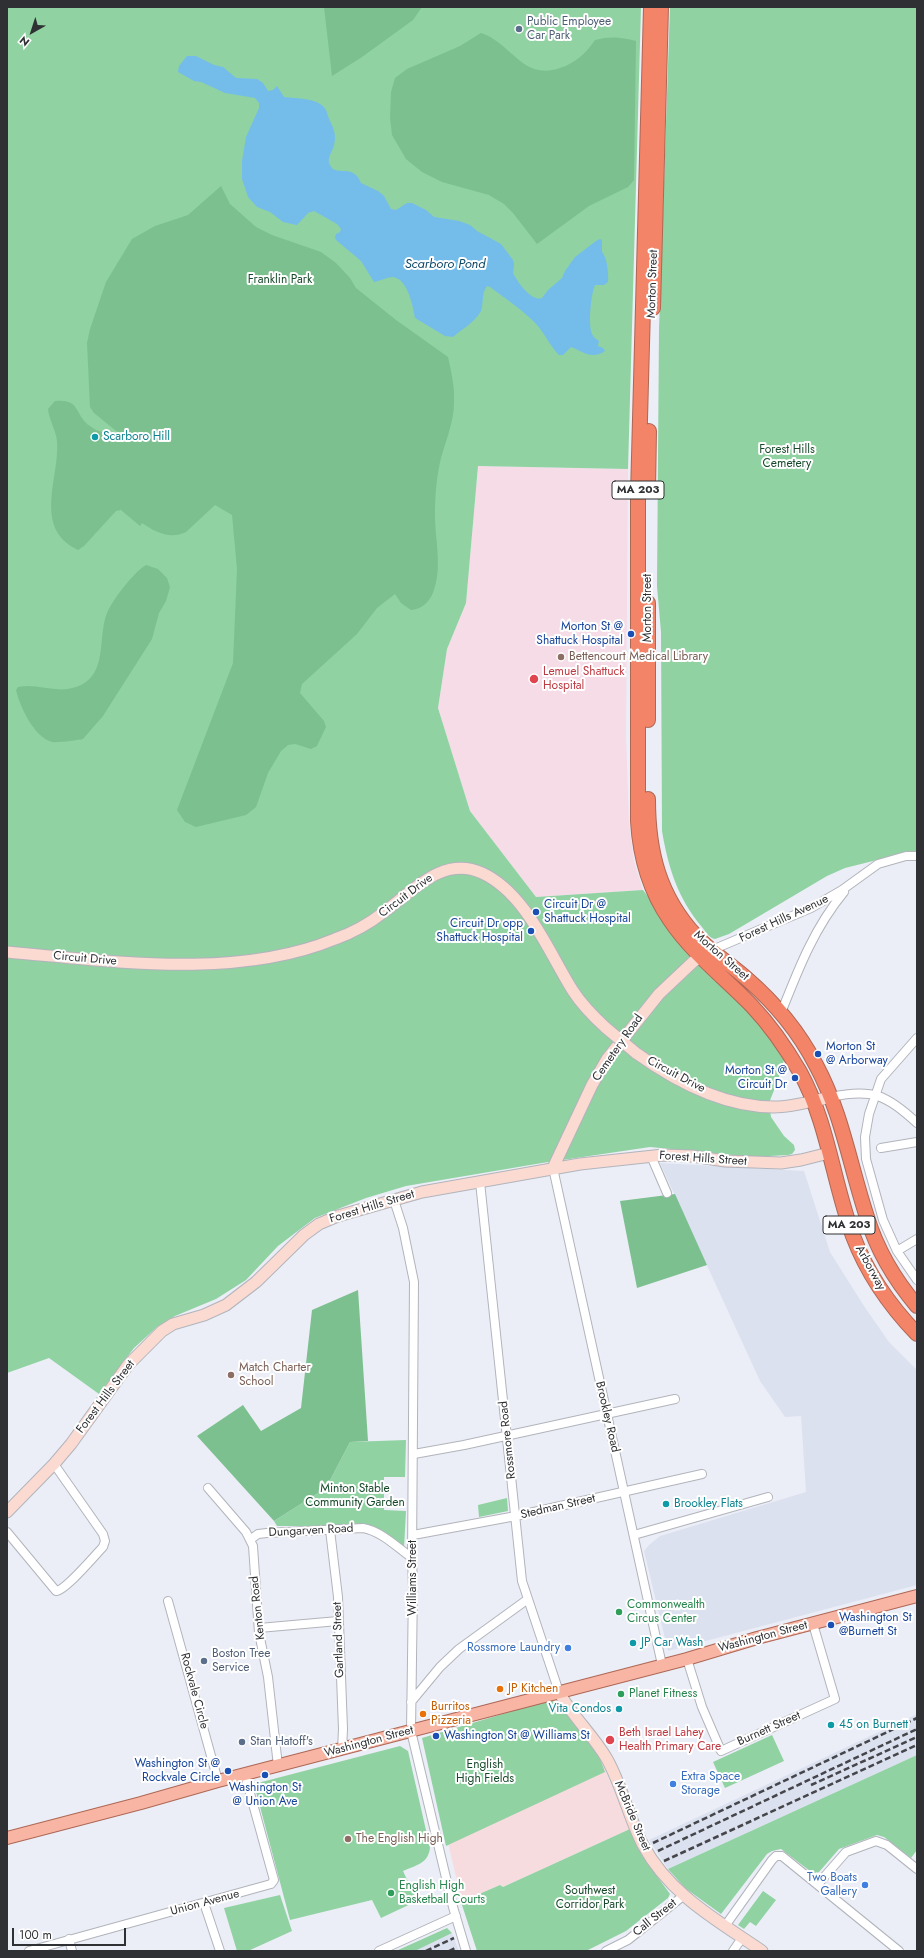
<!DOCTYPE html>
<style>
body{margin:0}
#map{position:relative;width:924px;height:1958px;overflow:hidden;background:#ebeef6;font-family:Jost,sans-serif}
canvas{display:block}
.frame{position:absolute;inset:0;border:8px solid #2f3033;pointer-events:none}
.north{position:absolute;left:12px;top:12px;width:40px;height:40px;-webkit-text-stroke:3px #fff;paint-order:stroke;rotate:219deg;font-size:11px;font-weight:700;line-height:16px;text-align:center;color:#2f3033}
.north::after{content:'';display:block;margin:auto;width:14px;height:18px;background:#2f3033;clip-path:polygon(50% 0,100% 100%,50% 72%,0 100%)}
.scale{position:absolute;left:12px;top:1928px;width:114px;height:18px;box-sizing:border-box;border:2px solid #2f3033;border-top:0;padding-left:5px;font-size:12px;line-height:14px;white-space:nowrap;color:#2f3033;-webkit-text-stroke:3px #fff;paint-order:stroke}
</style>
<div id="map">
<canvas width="924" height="1958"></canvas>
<div class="frame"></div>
<div class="north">N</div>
<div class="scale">100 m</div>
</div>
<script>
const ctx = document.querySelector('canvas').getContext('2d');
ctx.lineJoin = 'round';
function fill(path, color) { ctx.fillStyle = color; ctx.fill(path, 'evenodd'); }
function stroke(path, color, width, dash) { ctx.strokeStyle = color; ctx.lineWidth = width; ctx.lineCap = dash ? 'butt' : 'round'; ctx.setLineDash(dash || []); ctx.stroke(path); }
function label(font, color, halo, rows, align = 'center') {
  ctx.font = font + ' Jost,sans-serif'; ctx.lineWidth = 4; ctx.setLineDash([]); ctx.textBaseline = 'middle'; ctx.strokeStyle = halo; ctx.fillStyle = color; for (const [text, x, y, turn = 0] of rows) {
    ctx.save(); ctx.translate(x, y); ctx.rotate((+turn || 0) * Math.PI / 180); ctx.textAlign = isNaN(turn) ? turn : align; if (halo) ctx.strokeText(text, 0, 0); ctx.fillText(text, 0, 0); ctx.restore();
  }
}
fill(new Path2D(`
 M660 1163 804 1171 830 1252 864 1306 889 1342 917 1370V1585L668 1651 644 1551 649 1545 660 1536 806 1492 801 1416 785 1417 760 1381Z
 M917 1714V1755L668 1869 649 1840Z
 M452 1933 459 1951H415Z`), '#dce1f0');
fill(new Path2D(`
 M550 1700 561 1705 596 1748 630 1829 503 1887 500 1885 462 1902 423 1738Z`), '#f7dcdf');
fill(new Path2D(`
 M478 466 628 469 626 734 629 824 634 861 643 890 536 897 470 811 438 708 447 649 466 603Z`), '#f5dce7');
fill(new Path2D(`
 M7 7H641L628 469 478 466 466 603 447 649 438 708 470 811 536 897 643 890 689 949 753 1014 780 1047 784 1060 778 1080 769 1103 771 1117 784 1136 794 1145 795 1150 792 1154 788 1155 753 1157 650 1147 542 1163 406 1186 366 1198 315 1218 278 1246 246 1280 216 1299 175 1316 157 1327 134 1348 99 1394 49 1358 7 1373Z
 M670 7H917V859L901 854 845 868 827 876 729 934 715 939C709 938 706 932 702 927 678 899 668 867 662 831L661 632 657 586 659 329Z
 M406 1440 405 1477H384V1510L406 1511 404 1548 351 1526H277L274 1521 326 1488 350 1442Z
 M507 1498 508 1511 479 1517 478 1505Z
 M550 1700 561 1705 596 1748 605 1772 446 1846 422 1738Z
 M772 1735 784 1761 725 1788 713 1762Z
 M400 1746 408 1751 430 1848C428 1864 416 1865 403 1871L417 1901 381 1918 372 1900 290 1920 254 1784Z
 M917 1755V1850L911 1858 884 1837 877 1835 839 1849 819 1872 814 1874 781 1849 772 1851 767 1854 721 1914 685 1888 668 1869Z
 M630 1829 643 1857 670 1894 668 1898 626 1931 586 1951H477L461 1902 500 1885 503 1887Z
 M763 1891 776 1900 756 1926 750 1922 744 1929 738 1925Z
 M280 1895 292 1931 248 1951H237L224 1908Z
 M447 1928 452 1933 415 1951H396Z`), '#90d2a2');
fill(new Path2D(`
 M324 7H422L413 20 362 57 332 76Z
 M481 33C512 43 522 81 560 68 576 63 586 53 595 40 610 36 621 37 636 41L634 180 628 187 589 206 537 244 513 213 504 204 489 195 442 182 422 172 406 159 392 135 390 118 391 92 395 78 407 69 460 46Z
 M221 186 230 204 256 227 272 235 321 252 336 263 350 278 356 288 396 320 448 357C451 371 455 387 454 402 454 422 446 440 441 458 437 474 435 494 435 510 434 538 444 568 432 595 427 604 421 609 411 610L401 603 395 594 377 608 357 634 302 684 300 693 324 721 326 727 317 746 311 749 295 744 288 745 281 751 268 773 256 807 246 815 196 827 185 822 177 810 233 663 237 569 232 515 215 505 186 532C170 540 155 532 142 523L140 526 121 510 116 511 84 546 78 550C32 528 60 478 57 441 56 430 49 420 48 409L55 401C81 398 74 415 90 426 98 433 111 434 120 434L94 413 90 407 87 343 90 329 106 282 132 239 155 226 188 215Z
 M146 565 158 569 167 578 170 587 166 601 159 613 152 639 103 716 83 739C78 740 56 743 52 742 34 737 20 707 16 690L18 687C37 683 57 694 76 687 109 676 97 638 107 613 113 599 134 572 146 565Z
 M675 1194 707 1265 637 1288 620 1201Z
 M358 1290 368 1441 350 1442 326 1488 274 1521 197 1436 243 1405 261 1431 301 1408 312 1310Z`), '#7cc090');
fill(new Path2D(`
 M187 56H196L214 65 223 67 236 78 257 79 263 83 268 91 273 90 277 86 284 97C296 99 319 97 326 110 327 113 328 116 329 119 333 127 337 135 334 145 333 151 326 158 330 165 336 178 353 162 361 183L378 191 384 196 391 209 396 210 407 203H412L426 210 434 217 459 221 470 225 477 231 501 244 513 260 514 264 513 273C517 281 531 302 542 298L548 290 562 278 565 271 575 257 596 241 600 239 602 240V252C607 257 609 275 608 282L604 285H595C591 294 588 324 592 334 593 337 596 339 599 341L598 346 603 348 605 351C591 360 584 352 571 347L563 355H559C550 346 545 334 537 325 523 310 506 299 490 287L487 286C481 294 484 302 481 311 475 322 462 329 453 337L445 336 415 318C413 307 408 279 393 277 387 277 380 281 374 282L361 261 336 240 335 237 336 234 340 232 341 229 337 224 314 211 308 213 297 225 283 222 270 212 257 207 248 197 242 179V161L246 137 259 108V103L255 98 225 93 201 82 194 81 178 72 179 66Z`), '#74bdeb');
const street = new Path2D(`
 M712 950 811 908 842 890 878 864 906 856H917
 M781 1013C798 970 814 928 844 892
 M917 1038 881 1079 869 1114 865 1137 866 1159 883 1220 897 1251 917 1280
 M831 1097C872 1088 887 1095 917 1123
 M881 1148 917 1142
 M651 1156 667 1193
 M553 1168 662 1665
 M480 1182 522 1581 559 1692
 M394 1200 403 1228 414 1282 412 1558 413 1587 411 1731 453 1907 466 1951
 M897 1251 917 1239
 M414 1454 464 1445 675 1399
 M208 1488 246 1532 253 1546 259 1633 268 1677 278 1766
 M330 1530 338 1597 343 1729 342 1750
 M7 1532 56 1591C66 1590 95 1555 103 1547L105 1541 103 1534 54 1464
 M413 1535 516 1516 702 1474
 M634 1535 768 1497
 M251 1539 258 1534 267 1533 363 1528C381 1531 398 1548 412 1558
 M168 1601 218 1781
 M259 1628 338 1621
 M687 1659 702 1707 721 1751 835 1699 813 1624
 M411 1702 440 1667 459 1649 528 1599
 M818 1884 846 1852 876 1841 887 1845 917 1869
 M204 1903 220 1951
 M725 1926 772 1860 776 1856H782L899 1951
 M69 1939 72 1951
 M29 1951 271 1884 274 1880 245 1775
 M379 1951 456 1916
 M606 1951 628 1940 683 1896
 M733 1951 742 1938`);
const secondary = new Path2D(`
 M7 952C111 961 236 980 335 939 352 933 370 923 384 912 413 891 443 855 482 873 526 893 549 953 573 991 582 1005 594 1017 606 1028
 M636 1053C675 1081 725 1107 774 1107 793 1107 812 1101 831 1097
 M553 1168 592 1085 607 1059 659 994 694 961 708 952
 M7 1512 54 1464 71 1444 128 1365 162 1331 173 1324 204 1315 226 1305 256 1282 304 1235 319 1224 338 1216 422 1192 580 1164 663 1155 692 1156 725 1161 781 1163 801 1160 829 1153
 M559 1692C572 1716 593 1735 607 1759 622 1786 629 1818 643 1845 670 1895 717 1920 762 1951`);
const primary = new Path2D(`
 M7 1838 141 1803 218 1781 687 1659 757 1638 917 1596`);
const highway = new Path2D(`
 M651 7 638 494V821C640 856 650 891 670 920 692 953 725 978 752 1006 771 1026 786 1048 800 1072 828 1123 833 1182 853 1236 867 1273 889 1305 917 1334
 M653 308 661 7
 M648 490 649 431
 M648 603V720
 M648 799C648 852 659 896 696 936 711 952 730 964 746 978 775 1003 799 1032 816 1065 842 1113 850 1166 867 1217 877 1250 895 1280 917 1306`);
stroke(street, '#b2b4bc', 10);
stroke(secondary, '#b2b4bc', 13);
stroke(primary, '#ae6755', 14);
stroke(highway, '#ae6755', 16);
stroke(street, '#fff', 8);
stroke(secondary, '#fbdad1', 11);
stroke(primary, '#f8b5a4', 12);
stroke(highway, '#f38467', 14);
stroke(new Path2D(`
 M811 1785 917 1737
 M653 1843 917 1718
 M658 1851 917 1729
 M664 1861 917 1745
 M426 1951 454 1938
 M449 1951 457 1947`), '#45464a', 2.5, [6, 3]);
const secondaryBridge = new Path2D(`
 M606 1028 636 1053`);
stroke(secondaryBridge, '#b2b4bc', 13, []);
stroke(secondaryBridge, '#fbdad1', 11);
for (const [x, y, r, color] of [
 [519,29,4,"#5c6f8a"],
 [95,437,4,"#0f9aa8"],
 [631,634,4,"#1a4fb4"],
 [561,657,4,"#8d6e63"],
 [534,679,5,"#e0444e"],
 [536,912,4,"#1a4fb4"],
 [531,931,4,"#1a4fb4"],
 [818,1054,4,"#1a4fb4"],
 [795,1078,4,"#1a4fb4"],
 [231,1375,4,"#8d6e63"],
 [666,1504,4,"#0f9aa8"],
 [619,1612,4,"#2e9e5b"],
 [831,1625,4,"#1a4fb4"],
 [633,1643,4,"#0f9aa8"],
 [568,1648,4,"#3f7fe0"],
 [204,1661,4,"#5c6f8a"],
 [500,1689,4,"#e8710a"],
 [621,1694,4,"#2e9e5b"],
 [619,1709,4,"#0f9aa8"],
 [423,1714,4,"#e8710a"],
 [831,1725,4,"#0f9aa8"],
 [436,1736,4,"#1a4fb4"],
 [610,1740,5,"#e0444e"],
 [242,1742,4,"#5c6f8a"],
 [228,1771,4,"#1a4fb4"],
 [265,1775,4,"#1a4fb4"],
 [673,1784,4,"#3f7fe0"],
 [348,1839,4,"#8d6e63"],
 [865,1885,4,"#3f7fe0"],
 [391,1893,4,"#2e9e5b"]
]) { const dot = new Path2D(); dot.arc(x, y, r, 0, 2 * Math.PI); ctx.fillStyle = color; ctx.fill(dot); stroke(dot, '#fff', 1.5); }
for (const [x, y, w] of [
 [638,490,52],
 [849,1225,52]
]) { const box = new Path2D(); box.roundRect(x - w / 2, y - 9, w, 18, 3); ctx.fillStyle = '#fff'; ctx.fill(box); stroke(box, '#2f3033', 1); }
label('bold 11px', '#2f3033', null, [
 ["MA 203",638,490],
 ["MA 203",849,1225]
]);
label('12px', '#4e5e75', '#fff', [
 ["Public Employee",527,22],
 ["Car Park",527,36],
 ["Boston Tree",212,1654],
 ["Service",212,1668],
 ["Stan Hatoff's",250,1742]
], 'left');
label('12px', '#174a2a', '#fff', [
 ["Franklin Park",280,280],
 ["Forest Hills",787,450],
 ["Cemetery",787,464],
 ["Minton Stable",355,1489],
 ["Community Garden",355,1503],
 ["English",485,1765],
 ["High Fields",485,1779],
 ["Southwest",590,1891],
 ["Corridor Park",590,1905]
]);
label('12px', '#2f3033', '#fff', [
 ["Morton Street",653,284,-88],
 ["Morton Street",648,608,-90],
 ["Circuit Drive",406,896,-37],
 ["Forest Hills Avenue",784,919,-25],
 ["Morton Street",721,956,41],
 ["Circuit Drive",85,959,5],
 ["Cemetery Road",618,1048,-55],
 ["Circuit Drive",676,1075,28],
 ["Forest Hills Street",703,1159,4],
 ["Forest Hills Street",372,1207,-17],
 ["Arborway",870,1268,61],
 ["Forest Hills Street",106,1397,-53],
 ["Brookley Road",607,1417,77],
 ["Rossmore Road",508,1440,-96],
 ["Stedman Street",558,1507,-13],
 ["Dungarven Road",311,1531,-3],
 ["Williams Street",413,1578,-90],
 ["Kenton Road",258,1608,-96],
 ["Washington Street",763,1637,-15],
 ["Gartland Street",339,1640,-92],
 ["Rockvale Circle",194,1691,75],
 ["Burnett Street",769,1729,-24],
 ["Washington Street",369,1742,-15],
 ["McBride Street",632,1816,67],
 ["Union Avenue",205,1903,-15],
 ["Call Street",655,1918,-39]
]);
label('12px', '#0d838f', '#fff', [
 ["Scarboro Hill",103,437],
 ["Brookley Flats",674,1504],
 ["JP Car Wash",641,1643],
 ["Vita Condos",611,1709,"right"],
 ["45 on Burnett",839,1725]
], 'left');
label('12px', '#164399', '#fff', [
 ["Morton St @",623,627],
 ["Shattuck Hospital",623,641],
 ["Circuit Dr @",544,905,"left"],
 ["Shattuck Hospital",544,919,"left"],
 ["Circuit Dr opp",523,924],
 ["Shattuck Hospital",523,938],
 ["Morton St",826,1047,"left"],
 ["@ Arborway",826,1061,"left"],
 ["Morton St @",787,1071],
 ["Circuit Dr",787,1085],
 ["Washington St",839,1618,"left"],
 ["@Burnett St",839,1632,"left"],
 ["Washington St @ Williams St",444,1736,"left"],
 ["Washington St @",220,1764],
 ["Rockvale Circle",220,1778],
 ["Washington St",265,1788,"center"],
 ["@ Union Ave",265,1802,"center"]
], 'right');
label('12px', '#785e54', '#fff', [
 ["Bettencourt Medical Library",569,657],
 ["Match Charter",239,1368],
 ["School",239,1382],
 ["The English High",356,1839]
], 'left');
label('12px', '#be3a42', '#fff', [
 ["Lemuel Shattuck",543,672],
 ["Hospital",543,686],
 ["Beth Israel Lahey",619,1733],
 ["Health Primary Care",619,1747]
], 'left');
label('12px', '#27864d', '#fff', [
 ["Commonwealth",627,1605],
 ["Circus Center",627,1619],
 ["Planet Fitness",629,1694],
 ["English High",399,1886],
 ["Basketball Courts",399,1900]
], 'left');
label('12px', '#366cbe', '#fff', [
 ["Rossmore Laundry",560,1648],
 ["Extra Space",681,1777,"left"],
 ["Storage",681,1791,"left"],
 ["Two Boats",857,1878],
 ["Gallery",857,1892]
], 'right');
label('12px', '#c56008', '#fff', [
 ["JP Kitchen",508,1689],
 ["Burritos",431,1707],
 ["Pizzeria",431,1721]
], 'left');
label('italic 13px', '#0c4766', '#fff', [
 ["Scarboro Pond",445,265]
]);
</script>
